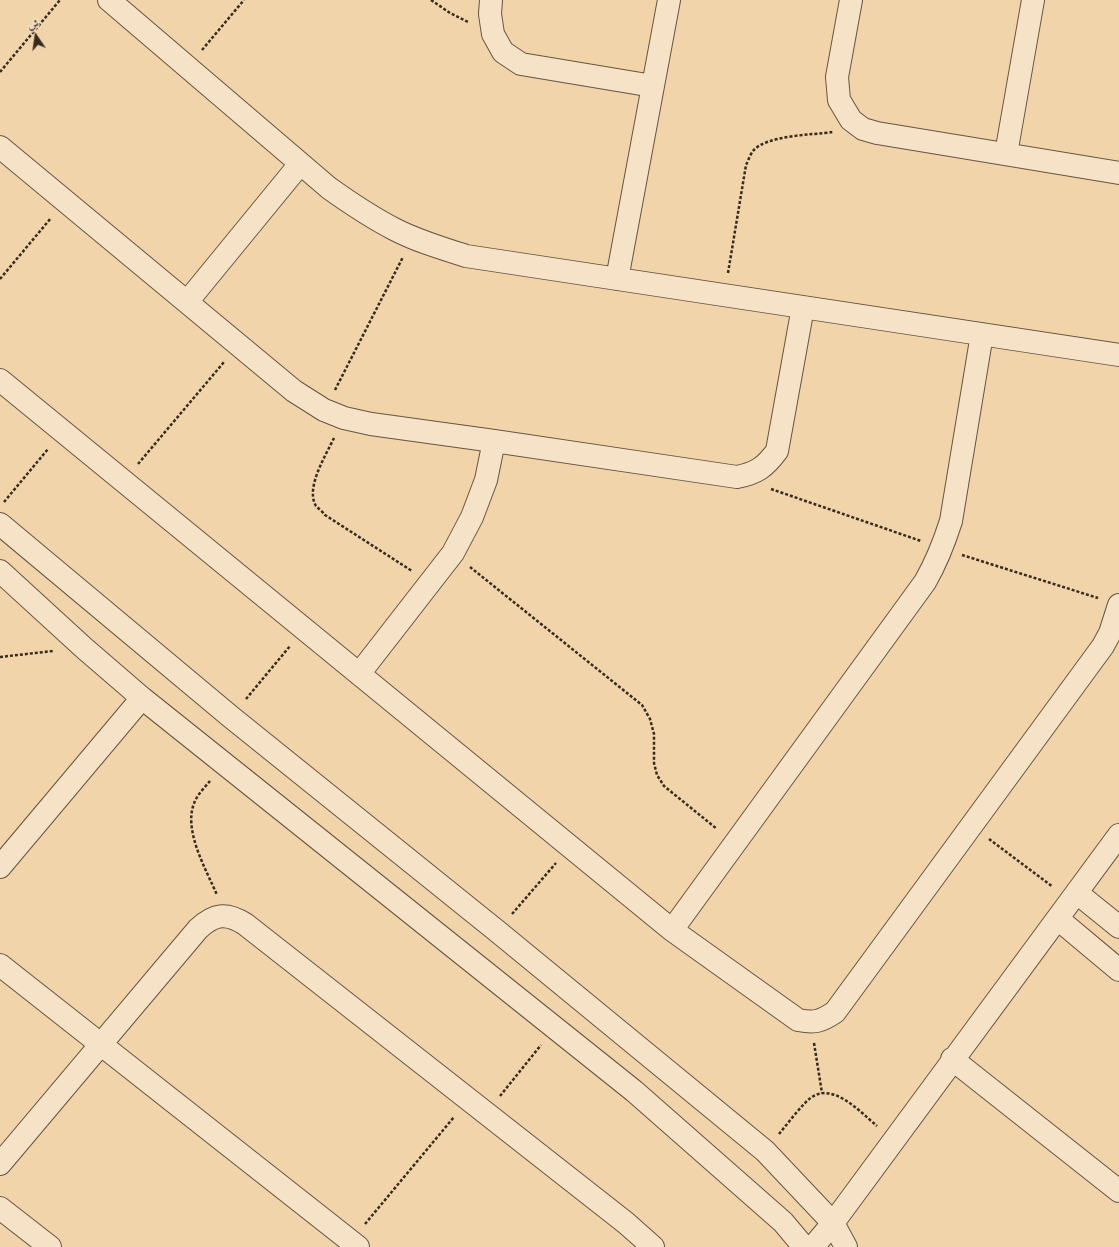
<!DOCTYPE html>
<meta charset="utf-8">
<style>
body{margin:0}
#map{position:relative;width:1119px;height:1247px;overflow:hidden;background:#f1d4a9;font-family:"EB Garamond",Amiri,serif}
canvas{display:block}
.north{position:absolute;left:16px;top:16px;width:40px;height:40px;-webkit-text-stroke:3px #f6e3c7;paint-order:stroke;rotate:347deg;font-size:11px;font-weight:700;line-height:16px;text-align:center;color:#362b1f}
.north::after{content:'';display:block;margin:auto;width:14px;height:18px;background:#362b1f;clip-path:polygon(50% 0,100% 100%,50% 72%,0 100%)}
</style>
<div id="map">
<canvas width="1119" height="1247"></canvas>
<div class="north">ش</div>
</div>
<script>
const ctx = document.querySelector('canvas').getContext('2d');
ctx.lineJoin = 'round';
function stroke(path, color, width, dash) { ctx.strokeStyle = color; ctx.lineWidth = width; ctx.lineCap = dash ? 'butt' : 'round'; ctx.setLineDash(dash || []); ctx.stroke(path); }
const street = new Path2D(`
 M109 0 329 188C350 203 371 217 394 229 417 241 441 248 466 256L1119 355
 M491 0 490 14 493 34 503 52 521 64 653 86
 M851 0 837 77 839 100 851 120 863 129 877 133 1119 173
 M0 147 294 391 324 410 344 418 371 424 494 441 737 477C757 473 765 467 777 451L803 307
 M1006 154 1033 0
 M617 279 669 0
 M187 302 300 164
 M0 380 672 930 798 1020C815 1023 820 1022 835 1012L1103 646 1110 633 1119 605
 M0 524 231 717 497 931 765 1151 833 1223 846 1247
 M0 571 84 648 142 698 634 1091 783 1222 804 1247
 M359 674 453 553 472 517 486 480 494 441
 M0 867 142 698
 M1077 893 1119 927
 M1058 919 1119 970
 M672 930 925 582C936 563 944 543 951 521L982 334
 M0 965 358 1247
 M952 1059 1119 1191
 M0 1164 198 929C214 914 226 912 245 924L626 1223 653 1247
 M0 1208 50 1247
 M813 1247 833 1223 1119 835`);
stroke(street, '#655542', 24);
stroke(new Path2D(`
 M431 0 450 13 468 22
 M202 50 244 0
 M0 72 60 0
 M728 273 746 165C748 161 750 155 753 151 766 135 812 135 833 132
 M0 279 51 218
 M335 390 403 257
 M334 438C326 455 305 488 316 506 319 509 323 512 325 515L412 571
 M138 464 224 362
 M771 489 921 541
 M4 502 48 449
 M962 555 1098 598
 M470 567 642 705 650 719 654 734V763L657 775 664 786 717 829
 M0 657 53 651
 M246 699 290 646
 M210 781C205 787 198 794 195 801 182 829 206 869 217 895
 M989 839 1053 887
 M512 914 556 863
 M814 1043 822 1093
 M500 1096 541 1045
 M779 1134C788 1123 797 1111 807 1101 830 1078 859 1111 877 1126
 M365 1224 454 1117`), '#362b1f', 2.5, [3, 2]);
stroke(street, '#f6e3c7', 22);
</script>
